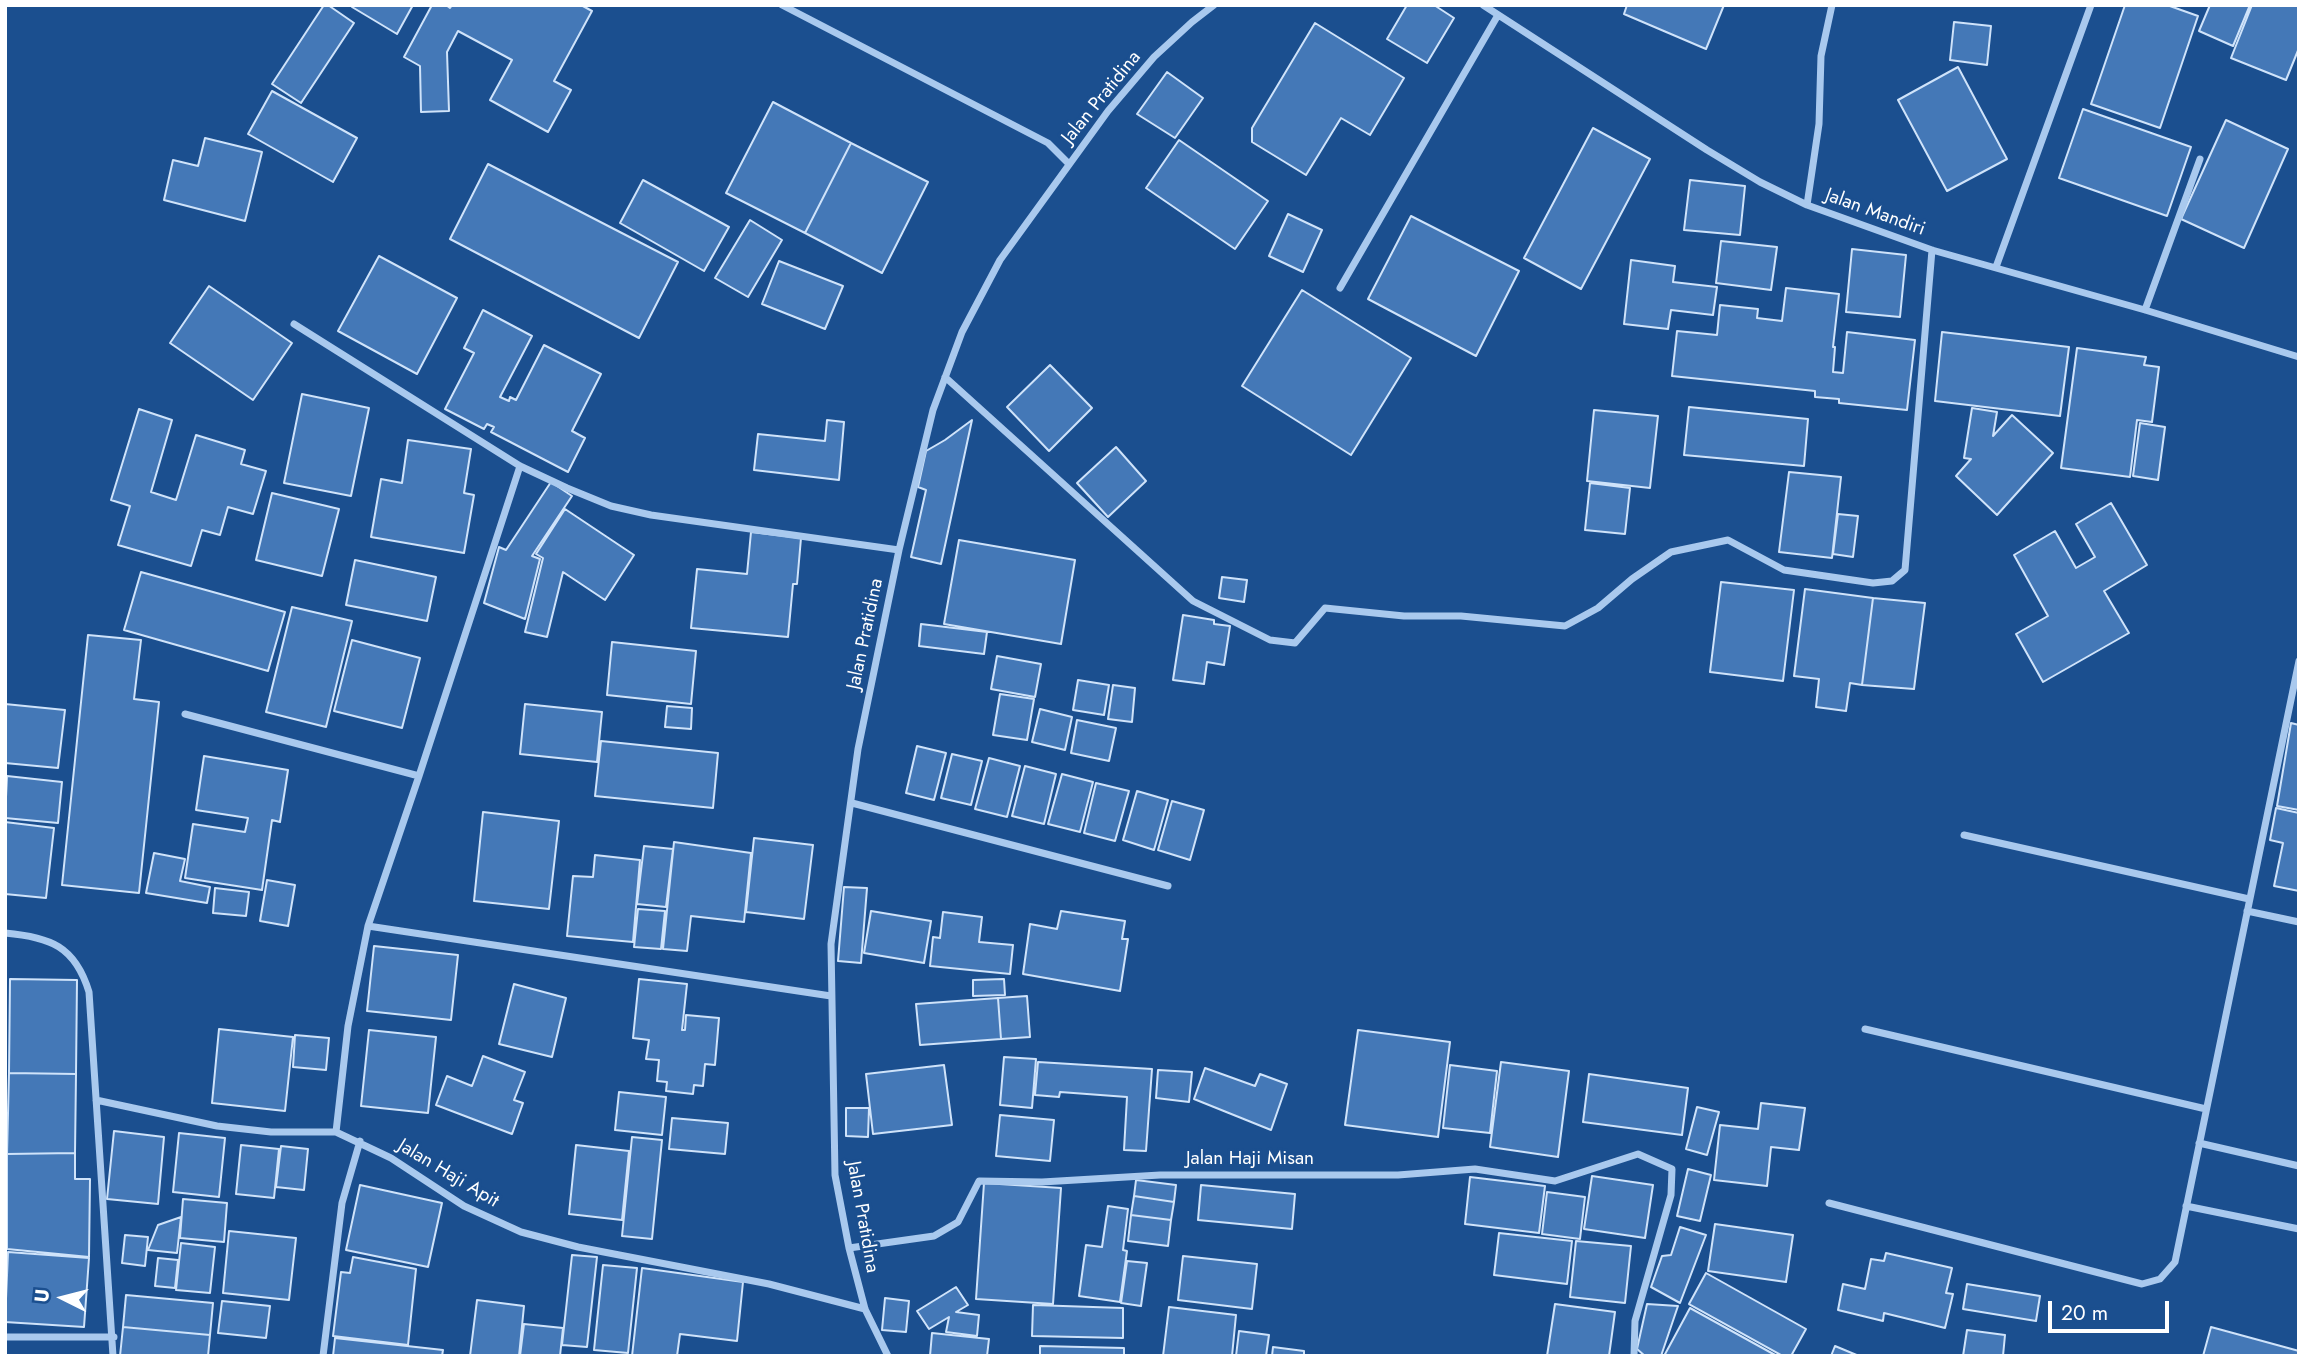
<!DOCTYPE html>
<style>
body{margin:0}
#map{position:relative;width:2304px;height:1361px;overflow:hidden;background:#1b4f8f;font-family:Jost,sans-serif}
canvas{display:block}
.frame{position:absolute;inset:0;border:7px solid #fff;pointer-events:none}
.north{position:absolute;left:28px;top:1263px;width:70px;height:70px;-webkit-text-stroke:5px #1b4f8f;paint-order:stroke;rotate:276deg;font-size:19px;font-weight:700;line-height:28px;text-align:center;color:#fff}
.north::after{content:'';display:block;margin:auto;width:24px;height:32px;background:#fff;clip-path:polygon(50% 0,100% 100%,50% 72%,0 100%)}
.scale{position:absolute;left:2048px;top:1301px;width:121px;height:32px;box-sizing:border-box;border:4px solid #fff;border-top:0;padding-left:9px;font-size:21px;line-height:24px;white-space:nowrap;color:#fff;-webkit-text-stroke:5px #1b4f8f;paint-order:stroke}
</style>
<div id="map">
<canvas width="2304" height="1361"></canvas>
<div class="frame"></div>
<div class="north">U</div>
<div class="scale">20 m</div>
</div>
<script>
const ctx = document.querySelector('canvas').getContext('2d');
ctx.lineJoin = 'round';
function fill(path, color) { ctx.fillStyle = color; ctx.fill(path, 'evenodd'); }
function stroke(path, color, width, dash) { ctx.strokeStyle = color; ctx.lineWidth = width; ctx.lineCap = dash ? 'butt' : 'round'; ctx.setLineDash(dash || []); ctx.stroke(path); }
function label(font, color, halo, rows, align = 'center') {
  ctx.font = font + ' Jost,sans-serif'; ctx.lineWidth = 6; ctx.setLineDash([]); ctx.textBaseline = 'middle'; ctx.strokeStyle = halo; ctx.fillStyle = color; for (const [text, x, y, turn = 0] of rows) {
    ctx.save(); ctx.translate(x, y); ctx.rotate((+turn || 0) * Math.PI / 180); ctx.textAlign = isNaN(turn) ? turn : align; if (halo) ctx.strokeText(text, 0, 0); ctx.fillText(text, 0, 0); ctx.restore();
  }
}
const building = new Path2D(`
 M324 5H328L354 23 301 103 272 84Z
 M353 5H413L397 34 352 7Z
 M432 5H446L450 8 452 5H581L592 11 554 81 571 90 548 132 490 100 512 60 458 31 447 52 449 111 421 112 420 66 404 57Z
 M1407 5H1434L1454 18 1427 63 1387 39Z
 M1627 5H1724L1706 49 1624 14Z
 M2125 5H2167L2198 16 2160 128 2091 104Z
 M2210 5H2250L2233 46 2199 31Z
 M2252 5H2299V48L2286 80 2231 58Z
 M1954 22 1991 26 1987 65 1950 60Z
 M1315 23 1404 78 1370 135 1341 118 1306 175 1252 142V128Z
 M1958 67 2007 159 1947 191 1898 100Z
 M1167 72 1203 98 1175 138 1137 114Z
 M272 91 357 138 333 182 248 134Z
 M773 102 851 143 805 233 726 193Z
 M2083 109 2191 147 2167 216 2059 178Z
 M2226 120 2288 149 2244 248 2181 219Z
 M1593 128 1650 159 1581 289 1524 258Z
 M205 138 262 152 245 221 164 200 173 160 198 166Z
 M1179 140 1268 201 1235 249 1146 188Z
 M851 143 928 182 882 273 805 233Z
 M488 164 678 262 639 338 450 239Z
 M643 180 729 227 704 271 620 223Z
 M1690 180 1745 186 1740 235 1684 230Z
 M1288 214 1322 230 1303 272 1269 256Z
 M1411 216 1519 271 1476 356 1368 299Z
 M750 220 782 240 748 297 715 278Z
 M1721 241 1777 247 1771 290 1716 283Z
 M1852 249 1906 255 1900 317 1846 312Z
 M379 256 457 298 417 374 338 331Z
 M1631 260 1675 266 1673 282 1717 287 1713 315 1671 310 1668 329 1624 324Z
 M779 261 843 286 825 329 762 304Z
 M209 286 292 343 253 400 170 343Z
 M1786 288 1839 294 1833 347H1835L1833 372 1843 373 1847 332 1915 340 1907 410 1839 403V399L1815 397V391L1672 376 1677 331 1717 335 1720 305 1758 309 1757 318 1782 321Z
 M1302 290 1411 358 1351 455 1242 386Z
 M483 310 532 336 500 397 509 401 510 397 516 400 544 345 601 374 572 431 585 438 568 472 491 432 494 427 487 424 484 429 445 409 474 353 464 348Z
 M1942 332 2069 347 2060 416 1935 401Z
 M2077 348 2146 357 2144 365 2159 367 2152 422 2137 420 2130 477 2061 468Z
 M1050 365 1092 408 1049 451 1007 407Z
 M302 394 369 408 351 496 284 483Z
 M1689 407 1808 419 1804 466 1684 455Z
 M1972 408 1997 412 1993 436 2012 415 2053 453 1997 515 1956 476 1971 459 1964 458Z
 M139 409 172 420 151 492 176 500 196 435 245 450 241 464 266 471 253 514 228 507 220 535 202 530 191 566 118 545 130 506 111 500Z
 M1594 410 1658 416 1650 488 1587 481Z
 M827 420 844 422 839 480 754 470 758 434 825 441Z
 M972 420 941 564 911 557 926 490 918 487 926 451 945 440Z
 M2140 423 2165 427 2158 480 2133 476Z
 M408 440 471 449 464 493 474 495 464 553 371 537 381 479 402 483Z
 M1116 447 1146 481 1108 517 1077 483Z
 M1789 472 1841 477 1832 558 1779 552Z
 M551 482 572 496 532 556 540 559 525 619 484 603 499 547 506 550Z
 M1590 483 1630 488 1625 534 1585 530Z
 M272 493 339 509 322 576 256 560Z
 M2111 503 2147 565 2104 591 2129 633 2043 682 2016 634 2048 616 2014 555 2055 531 2076 568 2095 557 2076 524Z
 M565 509 634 555 605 600 563 572 547 637 525 632 543 558 536 554Z
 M1838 514 1858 516 1853 557 1833 554Z
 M751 532 801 538 797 584H793L788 637 691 628 697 569 747 574Z
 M959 540 1075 560 1061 644 944 624Z
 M355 560 436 577 427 621 346 605Z
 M141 572 285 612 268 671 124 630Z
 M1222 577 1247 580 1244 602 1219 598Z
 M1721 582 1794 590 1783 681 1710 672Z
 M1805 589 1873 598 1862 685 1850 683 1846 711 1816 707 1819 679 1794 676Z
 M1873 598 1925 603 1914 689 1862 685Z
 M292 607 352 621 326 727 266 712Z
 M1183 615 1214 620V624L1230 626 1224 665 1207 662 1204 684 1173 680Z
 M921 624 987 632 984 654 919 646Z
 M88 635 141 640 134 699 159 702 139 893 62 885Z
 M352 640 420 658 402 728 334 711Z
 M612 642 696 651 691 704 607 695Z
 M997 656 1041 664 1035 697 991 689Z
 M1078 680 1109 685 1104 715 1073 710Z
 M1113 685 1135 688 1132 722 1108 719Z
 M1000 694 1034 699 1027 740 993 735Z
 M5 704 65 710 58 768 5 763Z
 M525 704 602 712 597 762 520 754Z
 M667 706 692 708 691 729 665 727Z
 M1040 709 1072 717 1065 750 1032 742Z
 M1077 720 1116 728 1109 761 1071 753Z
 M2291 723 2299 725V810L2277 806Z
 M601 741 718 753 713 808 595 796Z
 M917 746 946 753 934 800 906 793Z
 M952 754 982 761 971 805 941 798Z
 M204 756 288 770 280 822 272 820 262 890 185 878 193 824 245 832 248 818 196 810Z
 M989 758 1020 766 1007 817 975 809Z
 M1025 766 1056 774 1044 824 1012 816Z
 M1062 774 1093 782 1080 832 1048 824Z
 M7 776 62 782 58 823 5 818Z
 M1096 783 1129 791 1115 841 1084 833Z
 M1137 791 1168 800 1154 850 1123 840Z
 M1172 801 1204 810 1190 860 1158 850Z
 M2276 808 2299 813V891L2274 886 2283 843 2270 840Z
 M483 812 559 821 549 909 474 901Z
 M5 822 54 828 46 898 5 894Z
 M754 838 813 845 804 919 746 912Z
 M674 842 751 853 744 922 691 916 687 951 663 949Z
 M644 846 673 849 666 907 637 904Z
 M154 853 185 859 180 881 210 887 207 903 146 893Z
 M595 855 640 860 633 942 567 936 573 876 593 877Z
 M267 880 295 885 288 926 260 921Z
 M844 887 867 888 861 963 838 961Z
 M215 888 249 892 246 916 213 913Z
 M638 909 665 911 661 949 634 947Z
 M871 911 931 921 924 963 864 953Z
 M1061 911 1125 921 1122 939H1128L1120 991 1023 974 1030 924 1057 929Z
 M943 912 982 917 979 942 1013 945 1010 974 930 966 933 937 940 938Z
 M374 946 458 955 451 1020 367 1011Z
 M10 979 77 980 76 1074 9 1073Z
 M639 979 687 984 682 1030H685L686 1015 719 1018 715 1065 705 1064 703 1086 694 1085 693 1094 666 1091 667 1082 657 1081 659 1060 646 1059 649 1040 633 1038Z
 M1004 979 1005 995 973 996V980Z
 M514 984 566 998 552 1057 499 1044Z
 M1027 996 1030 1037 1001 1039 998 998Z
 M998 998 1001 1039 920 1045 916 1004Z
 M219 1029 293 1037 285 1111 212 1103Z
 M369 1030 436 1037 428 1113 361 1106Z
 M1358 1030 1450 1042 1438 1137 1345 1125Z
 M295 1035 329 1038 326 1070 293 1067Z
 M483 1056 525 1072 514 1100 523 1103 512 1134 436 1105 447 1076 472 1086Z
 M1004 1057 1036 1059 1032 1108 1000 1105Z
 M1038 1062 1152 1069 1146 1151 1124 1150 1127 1097 1060 1092 1059 1097 1035 1095Z
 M1501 1062 1569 1071 1558 1157 1490 1147Z
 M944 1065 952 1125 873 1134 866 1074Z
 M1450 1065 1497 1071 1490 1133 1443 1128Z
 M1205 1068 1255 1086 1260 1074 1287 1084 1271 1130 1194 1099Z
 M1158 1070 1192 1072 1189 1102 1156 1098Z
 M9 1073 76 1074 75 1153 7 1154Z
 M1589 1074 1688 1088 1682 1135 1583 1122Z
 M619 1092 666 1097 662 1135 615 1130Z
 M1761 1103 1805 1108 1799 1150 1771 1147 1767 1186 1714 1180 1720 1125 1758 1129Z
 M1697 1107 1719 1112 1707 1155 1686 1149Z
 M846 1108H869L868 1137 846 1136Z
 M1000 1115 1054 1120 1050 1161 996 1156Z
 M672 1118 728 1123 725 1154 669 1149Z
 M114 1131 164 1137 158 1204 107 1199Z
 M179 1133 225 1138 219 1197 173 1192Z
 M632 1137 662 1140 652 1239 622 1236Z
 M241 1145 279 1149 274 1198 236 1194Z
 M576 1145 629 1151 622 1220 569 1214Z
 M281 1146 308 1149 304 1190 276 1187Z
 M75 1153V1179H90L89 1257 7 1249V1154Z
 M1688 1169 1711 1175 1700 1221 1677 1216Z
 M1592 1176 1653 1185 1645 1238 1584 1229Z
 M1470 1177 1545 1186 1539 1233 1465 1224Z
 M1136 1180 1176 1185 1174 1202 1134 1196Z
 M984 1183 1061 1188 1053 1304 976 1299Z
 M360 1185 442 1203 428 1267 346 1250Z
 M1201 1185 1295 1194 1292 1229 1198 1220Z
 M1547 1192 1585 1197 1580 1239 1542 1234Z
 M1134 1196 1174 1202 1171 1220 1131 1215Z
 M183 1199 227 1203 224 1242 180 1238Z
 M1108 1206 1128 1209 1123 1250 1127 1251 1120 1302 1079 1296 1086 1245 1102 1247Z
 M1131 1215 1171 1220 1168 1246 1128 1241Z
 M181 1217 177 1253 148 1250 158 1225Z
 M1715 1224 1793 1235 1786 1282 1708 1271Z
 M1680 1227 1706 1235 1680 1303 1651 1287 1662 1256 1671 1255Z
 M229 1231 296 1238 289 1300 223 1293Z
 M1499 1233 1572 1241 1567 1284 1494 1275Z
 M125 1235 148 1237 145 1266 122 1263Z
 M1576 1241 1631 1246 1625 1303 1570 1297Z
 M181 1243 215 1247 210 1293 176 1290Z
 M8 1252 89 1258 84 1327 5 1322Z
 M1886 1253 1952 1268 1946 1293 1953 1294 1945 1328 1884 1313 1883 1321 1838 1310 1843 1284 1865 1289 1871 1259 1884 1261Z
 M572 1255 597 1257 587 1347 562 1345Z
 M1183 1256 1257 1264 1252 1309 1178 1300Z
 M353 1257 416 1269 408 1345 333 1336 341 1272 350 1273Z
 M158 1258 178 1260 175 1288 155 1286Z
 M1127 1261 1147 1263 1141 1306 1121 1303Z
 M603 1265 637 1268 628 1353 594 1350Z
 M642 1268 743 1282 737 1341 680 1334 677 1356H632Z
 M1706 1273 1806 1329 1791 1356H1783L1689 1304Z
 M1967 1284 2040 1296 2036 1321 1963 1309Z
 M956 1287 968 1305 956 1312 979 1315 977 1336 946 1332 949 1317 929 1329 917 1311Z
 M126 1295 213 1303 210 1335 123 1327Z
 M885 1298 909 1301 906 1332 882 1330Z
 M477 1300 524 1306 519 1356H470Z
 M222 1301 270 1306 266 1338 218 1333Z
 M1555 1304 1615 1312 1609 1356H1547Z
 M1647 1304 1678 1306 1661 1356H1645L1637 1349Z
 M1033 1305 1123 1308V1338L1032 1336Z
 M1169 1307 1236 1315 1232 1356H1163Z
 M1690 1308 1777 1356H1664Z
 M524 1324 563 1328 560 1356H520Z
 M123 1327 210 1335 208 1356H120Z
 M2211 1327 2299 1351V1356H2203Z
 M1967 1330 2005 1335 2003 1356H1963Z
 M1239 1331 1269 1335 1266 1356H1236Z
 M932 1333 989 1339 987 1356H930Z
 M335 1338 443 1350 442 1356H333Z
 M1040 1346 1124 1348V1356H1040Z
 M1835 1346 1859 1356H1831Z
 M1273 1347 1304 1351V1356H1272Z`);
fill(building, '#4478b7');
stroke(building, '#cfe3fa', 2);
stroke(new Path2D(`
 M782 5 1048 143 1069 164
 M1483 5 1707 150 1760 182 1807 205 1932 250 2145 310 2299 357
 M1807 205 1819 124 1821 56 1832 5
 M1996 267 2091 5
 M1340 288 1498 15
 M2145 310 2200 159
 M294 324 520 466 567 488 611 506 651 515 899 550
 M945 377 1193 601 1270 640 1295 643 1325 608 1404 616H1461L1565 626 1598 608 1632 579 1671 552 1728 540 1784 570 1873 583 1892 581 1905 570 1932 250
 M185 714 419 776
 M852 803 1168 886
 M1964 835 2249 899
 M2247 911 2299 922
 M368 926 831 996
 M5 933C50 937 75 946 89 992L113 1356
 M1865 1029 2206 1109
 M96 1100 217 1126 271 1132H336L391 1158 464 1206 521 1232 578 1247 769 1284 865 1309
 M336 1132 348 1026 368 926 419 776 520 466
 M2199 1143 2299 1166
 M1829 1203 2142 1284 2160 1279 2175 1262 2299 661
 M2186 1206 2299 1229
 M849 1248 934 1236 958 1222 979 1181 1042 1182 1160 1175H1398L1475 1169 1555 1181 1638 1154 1672 1169 1671 1195 1635 1321 1634 1356
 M5 1337H114
 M323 1356 342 1203 360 1141
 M888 1356 865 1309 849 1248 835 1175 831 944 858 749 899 550 933 410 962 332 1000 260 1108 111 1154 57 1192 22 1214 5`), '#a9c9ee', 7);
label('19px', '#fff', '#1b4f8f', [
 ["Jalan Pratidina",1102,98,-51],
 ["Jalan Mandiri",1875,213,20],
 ["Jalan Pratidina",866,634,-78],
 ["Jalan Haji Misan",1250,1159],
 ["Jalan Haji Apit",448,1174,31],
 ["Jalan Pratidina",862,1217,80]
]);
</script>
